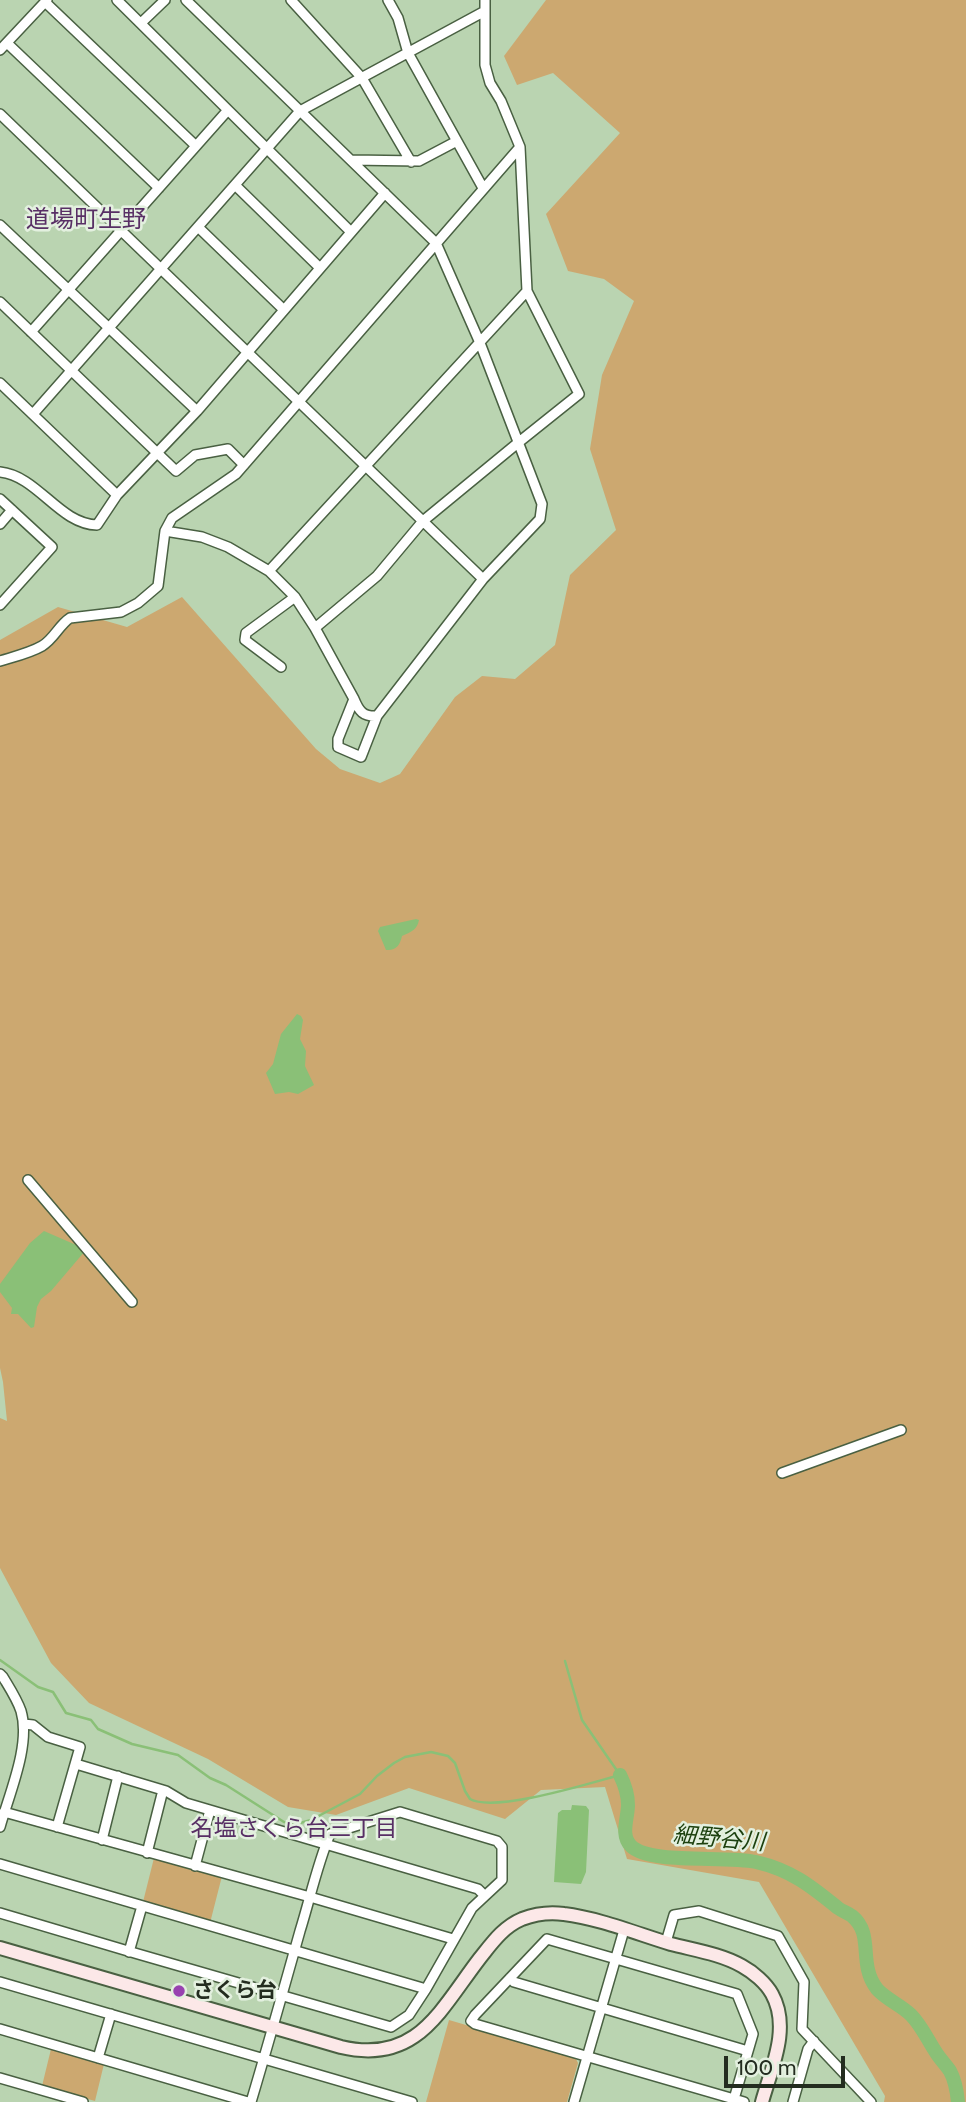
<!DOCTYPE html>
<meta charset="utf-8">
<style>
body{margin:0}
#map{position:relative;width:966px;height:2102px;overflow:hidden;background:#bad4b1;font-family:Cabin,sans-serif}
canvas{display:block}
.scale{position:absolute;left:724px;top:2056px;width:121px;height:32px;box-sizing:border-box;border:4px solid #232c1f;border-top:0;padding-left:9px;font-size:21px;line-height:24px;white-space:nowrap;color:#232c1f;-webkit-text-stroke:5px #e3f0df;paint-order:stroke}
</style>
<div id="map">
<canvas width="966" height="2102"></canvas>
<div class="scale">100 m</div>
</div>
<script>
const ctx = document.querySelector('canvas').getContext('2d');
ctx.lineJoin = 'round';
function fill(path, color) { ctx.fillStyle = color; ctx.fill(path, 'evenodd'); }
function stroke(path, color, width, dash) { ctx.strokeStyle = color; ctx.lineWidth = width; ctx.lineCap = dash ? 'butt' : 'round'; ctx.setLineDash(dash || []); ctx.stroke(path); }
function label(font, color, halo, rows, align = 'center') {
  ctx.font = font + ' Cabin,"Noto Sans JP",sans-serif'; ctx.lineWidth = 5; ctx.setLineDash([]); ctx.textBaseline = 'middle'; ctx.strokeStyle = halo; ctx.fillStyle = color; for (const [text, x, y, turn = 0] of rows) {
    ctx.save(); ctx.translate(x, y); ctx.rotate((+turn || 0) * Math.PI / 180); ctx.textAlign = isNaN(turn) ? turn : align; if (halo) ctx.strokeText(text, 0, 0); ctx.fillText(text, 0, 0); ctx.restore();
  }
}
fill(new Path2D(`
 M546 0H966V2102H884L885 2096 759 1882 627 1859 605 1787 541 1790 505 1819 409 1788 336 1815 288 1807 208 1759 89 1703 51 1663 0 1568V1418L7 1421 3 1382 0 1368V640L58 607 127 627 182 597 316 749 340 769 380 783 400 774 455 697 482 676 515 679 555 645 570 575 616 530 590 449 602 375 634 301 604 279 568 271 546 214 620 133 553 73 517 85 504 56Z
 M154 1858 222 1876 210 1923 143 1902Z
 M449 2020 575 2057 578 2063 567 2102H426Z
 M51 2049 104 2064 95 2101 42 2086Z`), '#cca870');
fill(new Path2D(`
 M416 919 419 920C417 930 411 932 402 936 400 945 396 951 386 950L378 931 380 927Z
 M297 1014 301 1016 303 1020 300 1039 306 1051 305 1066 314 1085 298 1094 289 1092 275 1094 266 1073 273 1064 281 1034Z
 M44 1231 83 1248 85 1251 51 1291 41 1299 37 1307 34 1327 31 1328 18 1314H11L12 1308 0 1292V1284L30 1243Z
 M572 1805 586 1806 589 1810 586 1872 581 1884 554 1882 558 1813 562 1810H571Z`), '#8ac077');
stroke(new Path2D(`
 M0 1660 38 1687 53 1692 66 1713 91 1720 98 1729 132 1744 178 1755 210 1778 226 1785 284 1822 300 1823 311 1820 360 1794 377 1776 394 1763 405 1757 431 1752 448 1756 455 1763 465 1791 470 1799C495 1813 590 1783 620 1775L582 1720 565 1661`), '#8ac077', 2.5);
stroke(new Path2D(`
 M620 1775C625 1785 628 1794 628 1805 628 1818 620 1835 631 1846 650 1865 727 1855 756 1862 791 1870 811 1886 838 1908 842 1911 848 1913 852 1916 875 1935 857 1963 877 1989 887 2000 901 2005 911 2015 922 2026 928 2041 937 2054 941 2060 946 2065 950 2071 955 2080 957 2092 958 2102`), '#8ac077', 14);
const street = new Path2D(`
 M117 0 351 232
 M291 0 362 78 411 162
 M388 0 398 18 408 53 483 188
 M45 2 196 146
 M141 23 165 0
 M7 43 159 188
 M0 50 47 0
 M0 114 483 579
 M351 160 419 161 457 141
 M235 185 320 268
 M0 225 197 411
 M198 227 284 310
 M0 302 176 471 195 455 228 449 244 465
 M31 332 228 110
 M0 383 117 495
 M33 414 300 111 485 11
 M0 472C38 476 59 524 97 525L117 495 197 411 385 193
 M0 499 52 547 0 605
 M0 524 12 510
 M165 531 202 537 228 547 269 571 295 597 315 628 354 699 338 739V747L361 757 377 716 483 579 540 519 542 504 480 343 436 243 186 0
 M269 571 527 291
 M315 628 377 576 423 521 519 442 579 394 527 291 520 147 501 101 490 83 485 65V0
 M0 661C13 657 30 653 42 646 54 639 59 625 70 618L121 612 138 603 158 586 165 531 172 518 236 474 520 147
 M281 667 245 640 246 633 295 597
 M354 699C359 711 363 717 377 716
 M28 1180 132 1302
 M782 1473 901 1430
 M0 1674 3 1677C9 1687 17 1699 21 1711 31 1745 9 1794 0 1827
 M24 1724 33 1725 48 1737 80 1747 57 1827
 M76 1764 166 1791 186 1803 478 1889 484 1895
 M4 1812 310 1897 453 1939
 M102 1840 118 1776
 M147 1853 163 1790
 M0 1864 426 1989
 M195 1866 210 1810
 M0 1913C130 1952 261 1990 391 2027L409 2015 426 1989 472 1908 502 1880V1847L497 1841 400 1812 330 1834C317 1865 310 1899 300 1931 284 1988 268 2045 251 2102
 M666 1942 674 1915 699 1911 778 1936 804 1982 802 2029 871 2102
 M129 1952 142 1906
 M510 1978 514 1982 748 2051
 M0 1982 412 2102
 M0 2029 248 2102
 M98 2058 111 2014
 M0 2078 83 2102
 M574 2102 624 1930
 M733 2102 734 2099 753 2034 737 1994 547 1939 475 2015 471 2021 475 2024 734 2099 744 2102
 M793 2102 808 2049 814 2041`);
const secondary = new Path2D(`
 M0 1948 341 2047C417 2065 440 2010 480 1958 492 1943 503 1927 522 1919 535 1914 550 1912 564 1914 598 1918 638 1934 671 1944 694 1950 721 1954 742 1966 753 1972 766 1983 772 1994 791 2028 771 2069 762 2102`);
stroke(street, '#496042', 12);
stroke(secondary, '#496042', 16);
stroke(street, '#fff', 9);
stroke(secondary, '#fce8e8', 12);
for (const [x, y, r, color] of [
 [179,1991,7,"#9842b0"]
]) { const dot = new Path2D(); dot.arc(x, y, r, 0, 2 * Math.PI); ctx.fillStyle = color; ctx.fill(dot); stroke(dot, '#e3f0df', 2.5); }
label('bold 21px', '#232c1f', '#e3f0df', [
 ["さくら台",193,1991]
], 'left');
label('23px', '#582f65', '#e3f0df', [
 ["名塩さくら台三丁目",294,1829]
]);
label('italic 23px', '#1d410f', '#e3f0df', [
 ["細野谷川",719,1839,5]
]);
label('24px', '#582f65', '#e3f0df', [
 ["道場町生野",86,220]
]);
</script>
